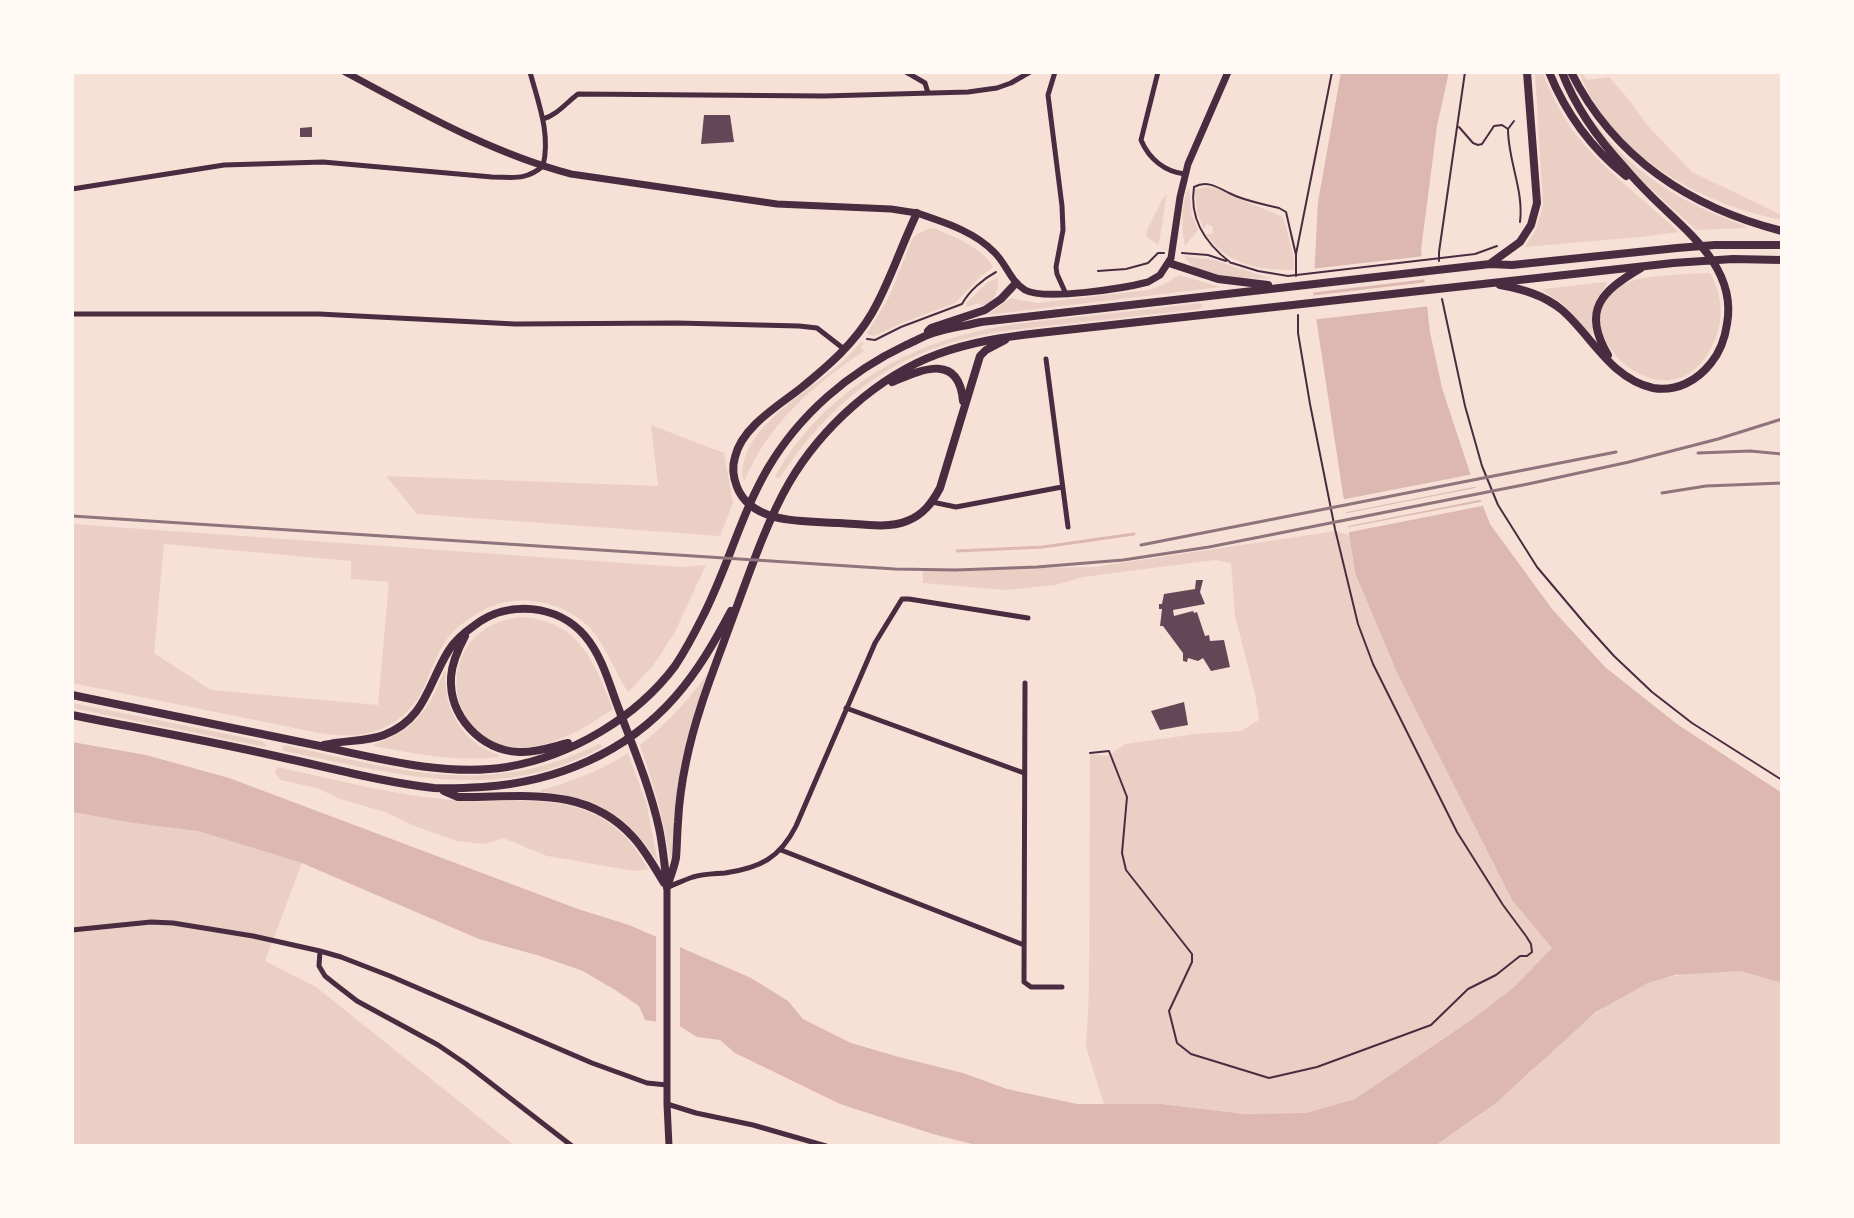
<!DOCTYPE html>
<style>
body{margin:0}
#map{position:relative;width:1854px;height:1218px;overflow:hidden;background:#f7e1d7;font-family:Commissioner,sans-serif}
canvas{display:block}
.frame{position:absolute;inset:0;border:74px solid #fffaf5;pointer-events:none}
</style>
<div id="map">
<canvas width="1854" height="1218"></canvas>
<div class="frame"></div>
</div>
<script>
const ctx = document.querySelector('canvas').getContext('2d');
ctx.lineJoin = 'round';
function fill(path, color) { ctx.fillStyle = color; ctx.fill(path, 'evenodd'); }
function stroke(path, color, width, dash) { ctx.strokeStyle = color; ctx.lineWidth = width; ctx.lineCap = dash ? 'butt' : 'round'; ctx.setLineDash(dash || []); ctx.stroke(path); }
fill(new Path2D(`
 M1535 72H1542C1550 91 1559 110 1571 128 1600 168 1643 198 1679 232L1641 237 1525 247 1536 229 1543 205Z
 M1579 72H1581L1587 80 1609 77 1630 101 1649 127 1692 172 1782 215V220C1699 204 1611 154 1579 72Z
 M1575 92C1614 162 1671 200 1746 226L1745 228 1696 230C1652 189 1598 148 1575 92Z
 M1209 187 1220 189 1227 194 1281 216 1284 220 1294 258V270C1260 270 1226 265 1206 234H1212L1213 227 1207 224 1204 229 1197 213 1195 189Z
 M1189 188 1192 215 1198 230 1185 246C1182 229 1180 204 1189 188Z
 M1167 194C1163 210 1163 229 1158 245L1146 236 1147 230 1162 200Z
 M930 228 936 229C957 238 981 247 993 267L981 276 955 303 902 323 874 336 867 334 890 295 912 239 917 234Z
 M1184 256 1214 260 1272 279C1247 278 1198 281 1184 256Z
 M1710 273C1723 295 1724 321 1713 344 1669 438 1554 324 1620 286 1643 273 1684 275 1710 273Z
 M1179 275 1221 287 987 315 1011 298 1037 303 1148 290 1163 285Z
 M998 278C999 291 995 301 982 306L980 303 967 307 966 303 988 282Z
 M1604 282 1607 283C1597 301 1590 313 1593 333L1591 336 1565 306 1542 290 1543 289Z
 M1199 303 1203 305 1200 309C1155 314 1111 319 1067 324 1039 327 1010 329 982 335 891 353 829 403 779 479L775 476C818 400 895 349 979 331 1011 323 1044 321 1077 317 1117 313 1158 308 1199 303Z
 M861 342 864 344 861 347 864 351C813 385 767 425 744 482 733 435 802 395 834 369 844 361 852 351 861 342Z
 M651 425 724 453 733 503 720 536 417 514 386 476 658 486Z
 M72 524 681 567 706 565 675 632 653 666 628 692C614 671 607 648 591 629 575 612 553 603 531 601 512 599 495 603 478 613 468 619 458 626 450 635 429 661 428 698 400 718 374 738 350 737 319 733L72 683ZM164 544 351 561V579L389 582 378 705 211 690 154 653Z
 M1336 531 1349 535 1355 573 1398 675 1512 900 1552 948 1514 987 1471 1020 1355 1099 1306 1113 1245 1114 1161 1104H1104L1086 1047 1089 989 1090 754 1108 756 1125 744 1196 734 1241 731 1259 720 1255 694 1235 616 1231 563 1215 560 1083 577 1055 585 1007 590 923 583V569L1094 567Z
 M520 617C579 620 594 661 613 709 588 726 560 744 529 747 442 755 427 628 520 617Z
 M711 669C698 705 685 740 679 777 674 804 674 831 672 858L670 860C664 820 653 783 640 745 668 723 690 698 711 669Z
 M444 671H446C442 708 463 744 499 755V757C456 762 416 754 374 746V744C414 732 430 708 444 671Z
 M72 703 262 741 267 745 265 747 72 708Z
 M598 744 602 745 601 748C495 805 393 773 284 751L282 749 284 745C398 769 487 800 598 744Z
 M628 753 646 802 658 863C629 816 596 796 541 792V790C571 782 602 770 628 753Z
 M277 767C334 779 393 795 452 800 492 804 544 795 581 809 611 819 633 840 648 869L635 871 547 856 503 838 485 844 457 841 417 827 385 812 340 799 317 788 280 780 275 772Z
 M72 812 133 823 198 831 302 863 265 961 316 987 515 1146H72Z
 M1740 971 1782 983V1146H1435C1455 1132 1476 1119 1495 1103 1546 1063 1587 1007 1649 983 1678 972 1710 972 1740 971Z`), '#ebcfc5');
fill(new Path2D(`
 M1341 72H1449L1437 126 1421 250 1430 332 1442 388 1470 473 1490 524 1552 609 1605 667 1677 724 1782 793V983L1740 971 1675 975 1648 983 1596 1012 1496 1103 1435 1146H980L933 1134 840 1104 735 1053 720 1040 697 1037 678 1025 645 1020 639 1006 615 990 583 971 540 956 479 939 302 863 198 831 133 823 72 812V742L146 755 229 778 578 909 629 925 751 978 788 1001 803 1019 851 1043 899 1057 963 1073 1007 1089 1077 1104H1161L1245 1114 1306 1113 1355 1099 1471 1020 1514 987 1552 948 1512 900 1398 675 1355 573 1313 298 1318 202Z`), '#dcb8b0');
fill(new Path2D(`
 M1425 256 1428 279 1309 293 1310 269Z
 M1428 282 1431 306 1311 320 1309 296Z
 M1474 474 1479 486 1342 513 1340 500Z
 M1480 487 1484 499 1344 527 1342 514Z
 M1485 501 1487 505 1345 533 1344 528Z
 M656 932 680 943V1031L656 1025Z`), '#f7e1d7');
stroke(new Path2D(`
 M957 551 1043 547 1134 534`), '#dcb8b0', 3);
fill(new Path2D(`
 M704 115H730L734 142 701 144Z
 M312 127V137H300V128Z
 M1196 580H1203L1200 592 1205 604 1173 610 1174 616 1193 611 1194 613 1197 612 1205 636 1209 635 1210 641 1224 640 1230 667 1211 671 1203 658 1198 661 1188 658 1187 662 1183 661V653L1163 626H1160L1162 609H1159V604H1162L1164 594 1195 589Z
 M1184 702 1188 725 1160 730 1151 711Z`), '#644757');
stroke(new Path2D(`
 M1514 121 1508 129C1508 161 1524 190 1520 222
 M1459 127 1473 143 1478 145 1482 144 1494 126 1502 125 1508 129
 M1182 253 1208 255 1226 261
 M1296 254 1332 72
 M1439 261V252L1465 72
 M1231 263C1206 244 1189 219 1194 187 1207 180 1217 187 1229 193 1244 201 1263 204 1279 208L1286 212 1296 255V276
 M1232 263 1258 271 1288 276 1475 254 1497 246
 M1098 271 1126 269 1148 263 1158 253H1164
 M1442 299 1465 406 1482 466 1498 505 1537 567 1586 625 1614 656 1652 692 1692 723 1782 780
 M867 339 875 340 901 327 962 304C969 291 983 279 996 272
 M1090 753 1109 751 1127 797 1122 853 1126 870 1192 954V962L1169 1011 1177 1043 1191 1054 1269 1078 1317 1067 1431 1025 1468 989 1496 975 1520 956H1527L1532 952 1531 944 1526 936 1503 905 1457 832 1373 664 1358 624 1335 529 1310 404 1298 333V315`), '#4a2c40', 2);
stroke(new Path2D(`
 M906 72 925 83 928 93
 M1055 72 1048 95 1062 206 1063 230 1056 267 1057 274 1066 294
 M1158 72 1141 140C1149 159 1165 172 1185 174
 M543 119C557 115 566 103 578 94L824 96 968 92 997 88 1011 83 1030 72
 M72 189 224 165 323 162 492 177C514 177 525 181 543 166 551 134 538 102 530 72
 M72 314H319L515 324 677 323 799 326 817 328 844 349
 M1046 359 1068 527
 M932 502 956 507 1062 487
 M1025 683 1024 982 1031 987H1062
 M846 708 1024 773
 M781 850 1024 945
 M668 887C676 884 684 880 693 877 703 874 714 874 725 873 760 868 780 858 796 826L875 643 902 599H909L1028 618
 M72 930 151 922 173 923 253 936 320 951 341 957 390 976 592 1063 647 1083 667 1085
 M320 951 319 966 325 976 335 984 357 1001 438 1045 466 1064 572 1146
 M667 1104 696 1113 753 1125 826 1146`), '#4a2c40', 5);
stroke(new Path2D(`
 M345 72C418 111 491 153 571 174L777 204 891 209 917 213`), '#4a2c40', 7);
stroke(new Path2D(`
 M917 213C943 222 974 231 994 252 1006 263 1010 281 1025 290 1045 301 1125 288 1148 282L1160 275 1171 258 1180 197 1188 164 1228 72
 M667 887V1104L669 1146`), '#4a2c40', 7);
stroke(new Path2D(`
 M1549 72C1566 114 1591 148 1626 176
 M1571 72C1614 158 1691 208 1782 231
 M917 213C901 246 890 282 872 313 854 344 828 366 801 388 778 406 742 427 735 457 732 467 733 477 737 487 752 525 806 521 840 523 861 524 887 529 907 521 923 515 932 503 940 488L980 356 986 350 1005 340
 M1169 263 1218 279 1268 285
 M1491 263 1520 242 1531 225 1537 203 1527 72
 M1500 285C1522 289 1544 295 1562 310 1591 335 1611 379 1653 388 1676 392 1697 381 1711 363 1720 352 1725 338 1727 324 1737 269 1689 233 1654 199 1644 189 1634 179 1625 168 1598 139 1576 109 1562 72
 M928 331 931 328 985 310 1001 299 1016 283
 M1608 355C1581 310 1602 291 1641 268
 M892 382C921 370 959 352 963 401
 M465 636C458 649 452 662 451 677 449 716 480 750 519 752 535 753 552 747 568 743
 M72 695C153 712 234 729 315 745 377 758 444 777 507 767 571 756 636 718 675 666 685 651 694 634 702 618 727 570 740 516 768 468 800 414 849 372 906 345 915 341 924 336 933 333 949 328 965 326 981 322L1490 264 1512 265 1677 248 1715 245H1782
 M72 715C141 729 211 741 280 757 331 768 382 782 434 788 450 789 467 788 483 787 556 782 626 753 675 697 698 671 715 641 731 611
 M324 745C344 740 365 742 384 735 426 719 428 683 449 650 455 640 465 632 475 625 507 600 558 604 585 636 602 656 609 683 618 707 633 747 650 787 659 828 663 846 664 864 667 882
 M444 791 458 797C521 798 585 784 633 837 645 850 655 868 664 883
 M667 887C670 878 674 868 676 858 677 846 677 834 678 822 679 802 682 781 686 762 696 712 716 664 733 617 749 574 766 523 789 483 821 428 878 376 938 354 971 342 1004 337 1039 333L1673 263 1733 259 1782 260`), '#4a2c40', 8);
stroke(new Path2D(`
 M1698 453 1750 451 1782 454
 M1662 493 1706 486 1782 483
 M72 516 895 569 956 570 1037 567 1123 560 1209 547 1528 484 1629 462 1718 439 1782 419
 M1141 545 1616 452`), '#8f747c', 3);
</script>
